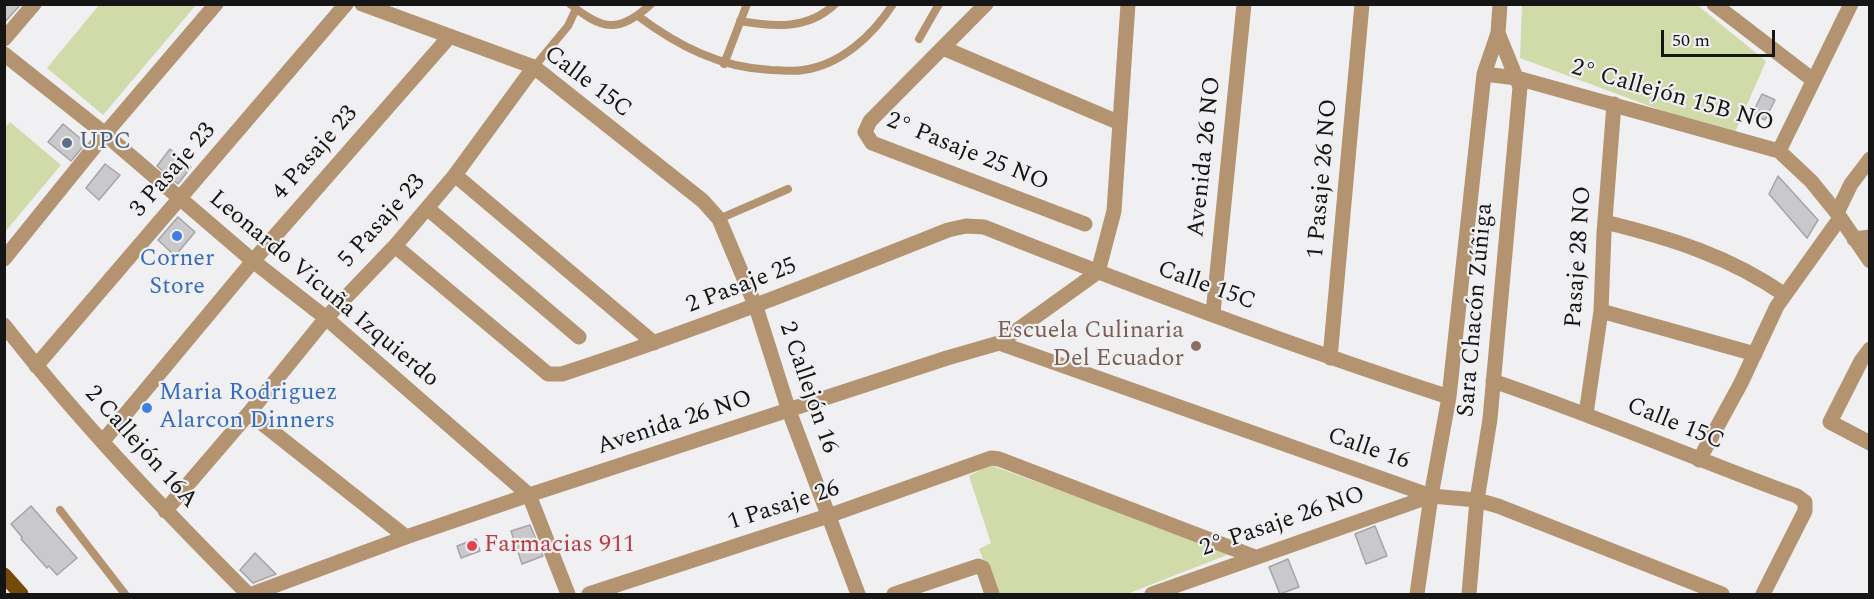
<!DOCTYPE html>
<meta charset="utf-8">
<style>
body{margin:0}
#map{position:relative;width:1874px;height:599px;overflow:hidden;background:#f0f0f2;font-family:Spectral,serif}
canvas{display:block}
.frame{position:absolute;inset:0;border:6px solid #151516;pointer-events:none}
.scale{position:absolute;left:1661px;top:30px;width:114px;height:27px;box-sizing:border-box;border:3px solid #151516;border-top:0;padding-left:8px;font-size:18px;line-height:21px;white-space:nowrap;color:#151516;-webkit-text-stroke:4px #f0f0f2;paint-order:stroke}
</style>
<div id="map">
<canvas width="1874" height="599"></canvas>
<div class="frame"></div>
<div class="scale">50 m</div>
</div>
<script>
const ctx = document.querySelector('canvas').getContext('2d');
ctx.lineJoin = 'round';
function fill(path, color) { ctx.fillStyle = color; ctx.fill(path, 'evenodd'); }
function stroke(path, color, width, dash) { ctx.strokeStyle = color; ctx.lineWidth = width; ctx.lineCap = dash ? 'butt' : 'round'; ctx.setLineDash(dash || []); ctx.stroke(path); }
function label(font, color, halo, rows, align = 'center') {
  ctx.font = font + ' Spectral,serif'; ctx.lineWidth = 4.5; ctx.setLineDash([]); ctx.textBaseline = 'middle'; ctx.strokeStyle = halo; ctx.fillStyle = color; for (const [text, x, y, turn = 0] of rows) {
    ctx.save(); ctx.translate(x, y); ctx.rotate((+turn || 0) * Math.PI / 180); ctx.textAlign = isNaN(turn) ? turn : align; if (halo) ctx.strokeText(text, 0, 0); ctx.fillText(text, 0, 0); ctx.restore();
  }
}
fill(new Path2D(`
 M1696 4 1766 61 1733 137 1520 58 1522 5Z
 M99 5H196L103 115 47 68Z
 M10 122 61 165 5 232 4 128Z
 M990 465 1232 553 1127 594H997L979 549 991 543 969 476Z`), '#d0dba9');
const building = new Path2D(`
 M4 4H21L4 23Z
 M1762 94 1775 100 1765 120 1752 114Z
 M63 124 86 143 71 161 48 142Z
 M170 149 191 167 178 184 157 166Z
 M105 164 120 175 99 200 86 188Z
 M1778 176 1818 220 1807 238 1769 194Z
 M178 217 195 232 175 256 158 240Z
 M31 506 77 558 57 575 49 566 47 568 21 539 22 537 11 524Z
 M530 525 543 556 522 564 511 531Z
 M1375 526 1387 556 1366 564 1355 534Z
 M476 539 480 551 461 558 457 546Z
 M255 553 276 574 253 583 240 570Z
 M1288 559 1299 587 1280 594 1269 567Z`);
fill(building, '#c9c8ca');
stroke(building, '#a5a4a7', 1.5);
stroke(new Path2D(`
 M570 4C602 30 619 34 651 4
 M638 16C678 46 721 68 771 70 782 70 793 72 803 70 841 65 873 35 893 4
 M740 21C774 27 808 30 835 4
 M919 39 939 4
 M724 64 747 4
 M534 67 568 26 576 9
 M719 219 788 189
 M60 510 125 594`), '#b49470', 8);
stroke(new Path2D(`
 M362 4 534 67 703 201 719 219 756 307 789 411 858 594
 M986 4 870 121 865 132 872 143 1085 224
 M1714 4 1813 80
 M4 39 34 4
 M943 48 1120 123
 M4 54 105 134 253 261 326 318 529 495 568 594
 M1484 74 1517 78 1779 151 1811 181 1837 213 1870 261
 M1779 151 1851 4
 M455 175 654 343
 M427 208 579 337
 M1837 213 1851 184 1870 159
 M1605 222C1670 238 1729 256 1785 295
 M1854 239 1870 237
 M395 246 548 374H562C693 331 820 281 948 230L966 226 984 227C1137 288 1292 346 1449 397
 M4 259 105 134 216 4
 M1601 311 1755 354
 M1213 313 1244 4
 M4 325C79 421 163 509 248 594
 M999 343 1431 496 1477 500 1498 506 1722 594
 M1870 349 1861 361 1830 422 1870 443
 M1330 358 1362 4
 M36 366 346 4
 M1493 381C1596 416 1695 459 1797 496L1805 502V511L1763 594
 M249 413 406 537
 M1586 414 1601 311 1604 233 1614 104
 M103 441 253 261 450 36
 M1699 460 1741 383 1777 306 1840 218
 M165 511 249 413 326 318 395 246 455 175 534 67
 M252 594 406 537 529 495 947 358 999 343 1098 272 1114 211 1128 4
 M589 594 828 516 991 458 999 459 1255 557
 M894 594 978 566 983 568 992 594
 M1152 594 1431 496
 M1417 594 1431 496 1449 397 1484 74 1498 33 1500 4
 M1469 594 1477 500 1490 419 1520 87 1498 33`), '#b49470', 15);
stroke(new Path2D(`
 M4 575 21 594`), '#754907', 15);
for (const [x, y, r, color] of [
 [67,143,6,"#5c6f8a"],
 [177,236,6,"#3f7fe0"],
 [1196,346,6,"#8d6e63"],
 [147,408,6,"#3f7fe0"],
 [472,546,6,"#e0444e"]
]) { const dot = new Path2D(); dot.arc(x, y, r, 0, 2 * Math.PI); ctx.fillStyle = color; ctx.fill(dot); stroke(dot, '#f0f0f2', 2); }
label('24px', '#151516', '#f0f0f2', [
 ["Calle 15C",587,83,37],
 ["2° Callejón 15B NO",1672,97,16],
 ["2° Pasaje 25 NO",967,153,22],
 ["4 Pasaje 23",316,154,-49],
 ["Avenida 26 NO",1206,157,-84],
 ["3 Pasaje 23",174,171,-49],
 ["1 Pasaje 26 NO",1324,179,-85],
 ["5 Pasaje 23",383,222,-48],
 ["Pasaje 28 NO",1580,257,-86],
 ["2 Pasaje 25",742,287,-21],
 ["Calle 15C",1206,287,20],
 ["Leonardo Vicuña Izquierdo",323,290,40],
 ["Sara Chacón Zúñiga",1477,310,-85],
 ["2 Callejón 16",807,388,71],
 ["Avenida 26 NO",675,424,-18],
 ["Calle 15C",1675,425,22],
 ["2 Callejón 16A",140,448,48],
 ["Calle 16",1368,450,19],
 ["1 Pasaje 26",784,507,-18],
 ["2° Pasaje 26 NO",1283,523,-19]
]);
label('24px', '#4e5e75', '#f0f0f2', [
 ["UPC",79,143]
], 'left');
label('24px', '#366cbe', '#f0f0f2', [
 ["Corner",177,260],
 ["Store",177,288],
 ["Maria Rodriguez",159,394,"left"],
 ["Alarcon Dinners",159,422,"left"]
]);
label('24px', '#785e54', '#f0f0f2', [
 ["Escuela Culinaria",1184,332],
 ["Del Ecuador",1184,360]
], 'right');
label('24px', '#be3a42', '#f0f0f2', [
 ["Farmacias 911",484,546]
], 'left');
</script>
